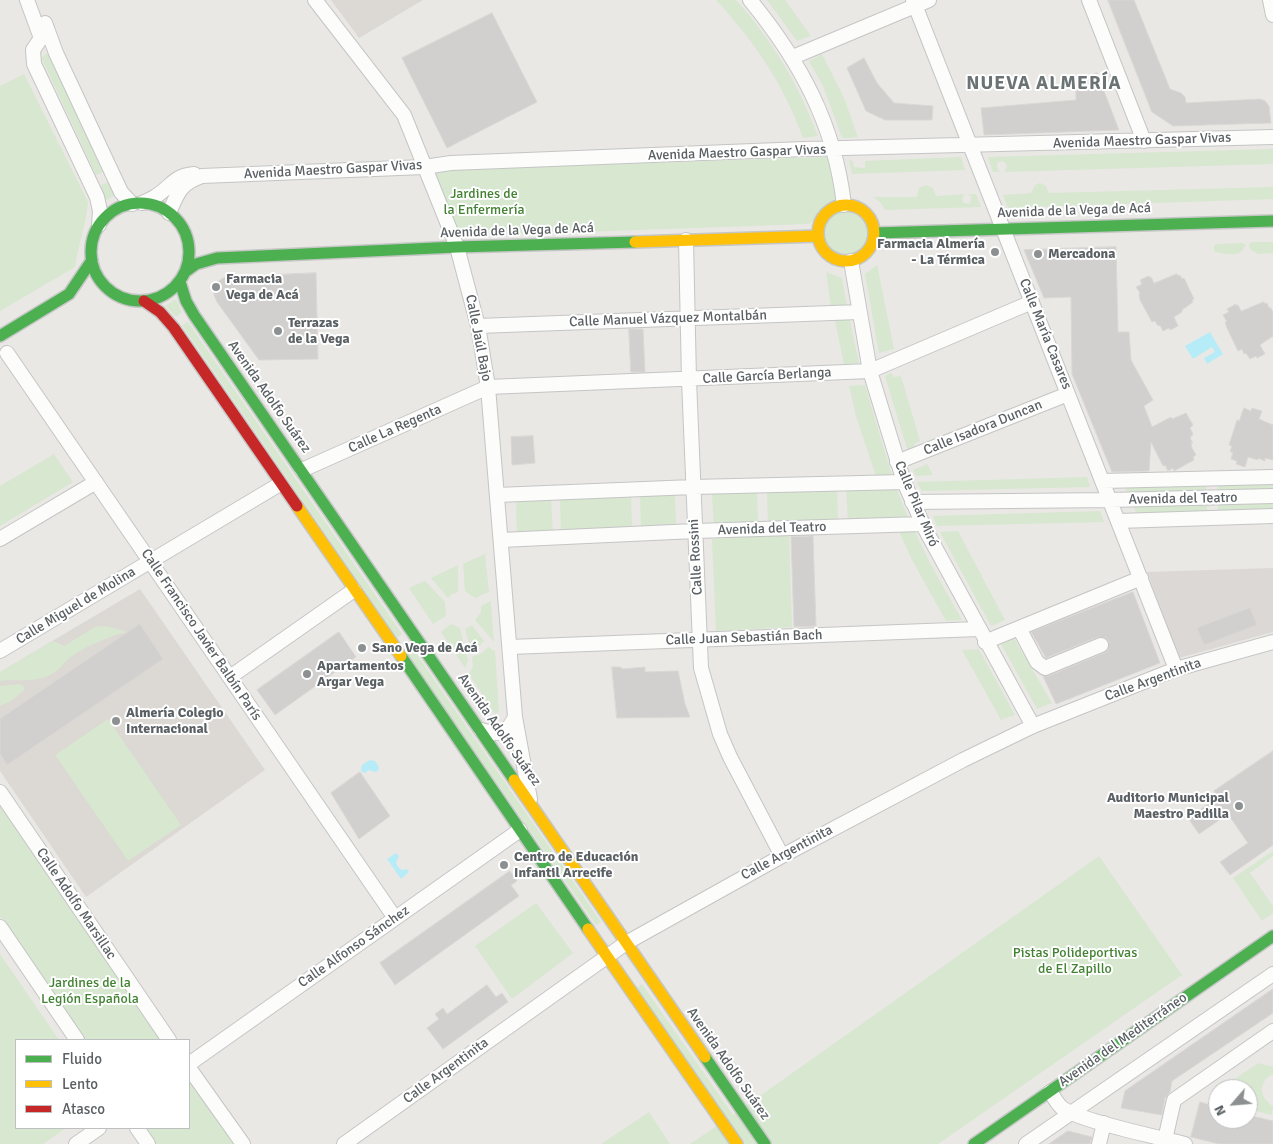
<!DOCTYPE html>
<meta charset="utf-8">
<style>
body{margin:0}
#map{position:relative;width:1273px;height:1144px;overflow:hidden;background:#eae8e5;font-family:Signika,sans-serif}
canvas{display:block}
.legend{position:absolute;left:15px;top:1039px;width:175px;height:90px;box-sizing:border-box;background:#fff;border:1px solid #bdbfc1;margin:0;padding:6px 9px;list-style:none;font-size:15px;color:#5a6063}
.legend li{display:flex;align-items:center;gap:10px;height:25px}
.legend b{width:25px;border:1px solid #bdbfc1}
.north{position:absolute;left:1208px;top:1079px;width:50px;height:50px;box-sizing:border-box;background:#fff;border:1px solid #bdbfc1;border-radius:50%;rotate:243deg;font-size:14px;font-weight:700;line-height:20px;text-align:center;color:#5a6063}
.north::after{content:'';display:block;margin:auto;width:18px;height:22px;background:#8c9090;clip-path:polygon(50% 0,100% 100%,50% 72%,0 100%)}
</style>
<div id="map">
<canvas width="1273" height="1144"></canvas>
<ul class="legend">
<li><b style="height:6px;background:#4caf50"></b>Fluido</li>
<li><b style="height:6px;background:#ffc107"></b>Lento</li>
<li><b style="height:6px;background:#c62828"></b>Atasco</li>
</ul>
<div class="north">N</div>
</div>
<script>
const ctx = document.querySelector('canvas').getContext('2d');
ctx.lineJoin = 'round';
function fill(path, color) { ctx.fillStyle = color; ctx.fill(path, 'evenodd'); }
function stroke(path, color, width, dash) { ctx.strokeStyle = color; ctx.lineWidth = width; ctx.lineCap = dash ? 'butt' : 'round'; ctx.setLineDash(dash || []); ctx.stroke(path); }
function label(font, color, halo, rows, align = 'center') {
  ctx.font = font + ' Signika,sans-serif'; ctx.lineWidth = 4; ctx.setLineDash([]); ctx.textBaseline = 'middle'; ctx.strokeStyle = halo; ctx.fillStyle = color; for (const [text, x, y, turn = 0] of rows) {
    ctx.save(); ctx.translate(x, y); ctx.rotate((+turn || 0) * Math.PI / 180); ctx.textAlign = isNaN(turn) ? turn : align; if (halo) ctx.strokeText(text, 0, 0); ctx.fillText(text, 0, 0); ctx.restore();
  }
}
fill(new Path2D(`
 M1273 568V632L1179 658 1147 572Z`), '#dbd8d6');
fill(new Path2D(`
 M331 0H423L359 38Z
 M140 589 265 770 86 897 0 771V672Z`), '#dcd8d4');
fill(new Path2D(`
 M716 0H736C772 40 799 85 818 136L803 138C784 85 754 41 716 0Z
 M767 0H785L811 36 797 41Z
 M48 53 103 172 96 175 41 57Z
 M822 54 844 98 858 137 842 138 823 86 809 61Z
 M24 74 88 202C86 225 78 245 75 267L0 311V86Z
 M1273 149V164L1004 172 1007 167 1006 164 1003 161 998 162 997 167 1000 172H993L988 157Z
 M825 157 829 158 838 198C834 202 828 203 823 208 817 213 816 221 808 224L466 236 458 233 435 175 442 170Z
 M961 157 965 170 852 174 849 160 853 161 854 167 865 168V161Z
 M108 182 112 188 117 194 105 201 101 185Z
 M1040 183 1046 186 1049 193 1273 187V199L1008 208 1003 195 1031 193 1035 185Z
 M926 185 933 188 936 196 964 194 962 199 964 203 969 204 971 200V196L967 194H976L981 207 885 210 880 202 873 197H917L919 188Z
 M825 233a22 22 0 1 1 44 0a22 22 0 1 1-44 0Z
 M1251 242H1273V253L1258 254 1250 249 1249 246Z
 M1243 243 1246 245C1244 247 1243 250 1241 252 1235 256 1220 254 1214 251V246L1217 244Z
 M877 265 894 349 879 353 865 274Z
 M826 272 842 278 847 307H831Z
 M176 299 182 312 176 317 165 306Z
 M849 316 859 363 844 364 834 317Z
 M188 322 402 634 397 638 182 325Z
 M891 373 894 377 901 376 920 441 914 444 916 449 908 452 885 376Z
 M865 385 892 476H876L856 416 849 386Z
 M54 454 73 482 0 526V486Z
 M927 464 933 475 916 476 913 470Z
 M1087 477 1090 487 922 491 917 482Z
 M1273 481V491L1218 492V482Z
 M1207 483 1206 491 1128 495 1123 484Z
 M896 487 909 520 848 522 846 488Z
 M837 489 838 523 768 525 767 492Z
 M757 492 758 525 714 527 712 494Z
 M675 494 676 528 641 530 640 495Z
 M631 496 632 530 561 533 560 499Z
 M551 499 553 534 517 535 516 501Z
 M1273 503V512L1218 514V505Z
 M1207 505V514L1137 516 1134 507Z
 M1100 511 1104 522 937 526 933 516Z
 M898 529 914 530 930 563 962 620 946 621 911 558Z
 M958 531 1005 620 991 626 940 532Z
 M789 535 792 627 716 631 712 539Z
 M485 554 489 592 475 598 465 591 463 564Z
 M458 565V592L452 594 448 598 431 578Z
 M425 581 445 602 446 616 433 624 409 588Z
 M491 601 494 642 475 620 481 612V606Z
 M451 624 460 628 468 661 465 668 441 632Z
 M472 625 484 641 477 649 471 650 465 629Z
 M102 626 110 627 128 632C114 634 82 648 71 657 63 663 59 671 50 675 35 683 16 679 0 681V672L53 641 64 646 95 627Z
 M1014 638 1052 703 1037 709 1001 644Z
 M409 643 601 922 596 925 402 647Z
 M488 647 495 651 499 712 495 714 469 674 473 666 472 657 482 653Z
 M979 649 1015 715 1001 720 962 650Z
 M19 684 24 686V690L10 702 0 706V686Z
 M108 719 181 825 128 861 55 755Z
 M0 801 163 1040H84L0 916Z
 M1273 851V856L1250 873 1273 906V913L1262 921 1233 878Z
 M1099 856 1182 975 938 1144H690L727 1119 635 989 642 984 733 1115Z
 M536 903 573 953 512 999 475 946Z
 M0 954 59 1040H16V1128H66L43 1144H0Z
 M1258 1063 1273 1067V1074C1258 1081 1259 1098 1273 1106L1272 1115 1248 1109V1089H1220Z
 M189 1078 234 1144H155L144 1128H189Z
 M649 1112 670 1144H601Z`), '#d7e7d0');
fill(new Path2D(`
 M1210 332 1223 354 1207 364 1204 358 1215 352 1212 347 1193 359 1185 346Z
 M370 760 375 761 379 767 378 771 374 772 369 770 365 773 362 772 361 769 362 765Z
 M396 853 399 856 396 863 398 867 402 870 407 869 409 872 401 879 387 859Z`), '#b6ecf7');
const building = new Path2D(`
 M1108 0H1134L1170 89 1181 93 1185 97 1186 103 1260 99 1265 101 1269 106 1271 123 1173 126 1152 112Z
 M492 13 537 102 447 148 402 58Z
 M864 58 877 83 894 103 933 106 932 120H885L866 111 847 68Z
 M1097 73 1119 130 984 135 981 108 1076 100V83Z
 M1116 247 1118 332H1129L1131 360 1153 400 1144 406 1152 427 1171 417 1172 419 1186 413 1193 425 1190 428 1193 434 1190 438 1193 443H1191L1192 448 1196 455 1193 457 1194 460 1174 471 1173 468 1168 471 1165 465 1163 466 1151 442 1149 471 1112 472 1072 374 1071 297 1044 298 1024 250Z
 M316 273 318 359 259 360 217 302 214 295V288L217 282 225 277Z
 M1177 274 1178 276 1180 275 1182 279 1184 278 1194 299 1192 300 1193 302 1182 310V312L1174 317 1178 326 1170 330 1169 328 1163 331 1160 325 1158 326 1155 321 1152 322 1140 300 1139 294 1140 293 1136 287 1142 284 1140 280 1149 276 1150 278 1151 277 1154 283Z
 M1264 302 1265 304 1267 303 1269 308 1270 307 1273 312V336L1260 345 1265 354 1257 358 1256 356 1250 359 1246 353 1244 354 1242 349 1238 351 1227 328 1225 322H1227L1223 315 1229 312 1227 309 1236 304V306L1238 305 1241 311Z
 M629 329H643L645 372H631Z
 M1244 408 1251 411 1252 408 1262 411 1259 419 1273 425V460L1265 458V461L1258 458V460L1248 457 1245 467 1236 464 1237 461 1231 459 1233 452H1230L1232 446 1229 445 1237 420 1239 421Z
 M533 436 535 463 512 465 511 437Z
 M813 536 816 626 794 627 791 537Z
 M1133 592 1160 663 1056 704 1043 676H1048L1104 653 1108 650 1109 642 1106 638 1098 637 1046 658 1031 632Z
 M1250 608 1257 625 1204 645 1197 628Z
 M140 624 163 659 7 765 0 754V719Z
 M339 632 356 657 275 715 257 690Z
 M612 667H620L623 669 645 667V672L678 671 685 704 690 717 617 718Z
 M1273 751V845L1230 875 1220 862 1248 843 1228 814 1199 834 1188 818 1218 797 1214 791Z
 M360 772 390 816 359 839 331 793Z
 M510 871 517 881 511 885 519 896 395 985 380 963Z
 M487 985 496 997 502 993 508 1002 443 1049 427 1028 439 1019 435 1014 443 1008 447 1014Z
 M1273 989V1013L1172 1081 1170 1092 1165 1098 1162 1115 1121 1108 1125 1091Z
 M1200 1102 1218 1107V1119H1248V1115L1273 1121V1144H1219L1191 1137Z
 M1068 1131 1092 1137 1090 1144H1049Z`);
fill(building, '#d2d0cf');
stroke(building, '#dad7d4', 1);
const street = new Path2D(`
 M27 0 41 38 33 50 34 64 97 197 100 211 99 225
 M315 0 404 115 457 247 478 326 488 387 515 717 530 799
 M750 0C800 61 835 125 844 205
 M913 0 1176 669
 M1089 0 1144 141
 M1270 0 1273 15
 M45 23 56 53 121 192 132 204
 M793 57 929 0
 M142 203C146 201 152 199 156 196 172 186 173 176 194 174
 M169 213C178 192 180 184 202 176L424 167 451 163 804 149 1273 137
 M686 240 689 380 701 668 720 734 730 757 782 856
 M851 261 870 371 904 482 925 529 1033 726
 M478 326 859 312
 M7 353 395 918
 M897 462 1068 394
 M302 470 488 387 870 371 1032 302
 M1103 481 1273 477
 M497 495 693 487 904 482
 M912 502 1110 500 1273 496
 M1118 521 1273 516
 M0 539 96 482
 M501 540 695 531 922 524
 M1019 628 1037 662 1045 668 1101 645
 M985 642 1141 578
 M510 647 978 629
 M0 651 280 484
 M230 677 354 590
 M481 730C500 736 506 735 515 717
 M0 792 169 1040
 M0 927 77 1040
 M189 1064 520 830
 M189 1068 243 1144
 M1050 1092C1054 1097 1057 1103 1061 1107 1075 1120 1162 1138 1185 1144
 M137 1128 148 1144
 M76 1144 99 1128
 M344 1144 626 943 782 856 963 760 1033 726 1176 669 1273 642
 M1026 1144 1273 974
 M1099 1144 1104 1123
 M1164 1144 1174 1100 1273 1031`);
const fast = new Path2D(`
 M91 252a49 49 0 1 1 98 0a49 49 0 1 1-98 0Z
 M875 233 1273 221
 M185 272 196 264 217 258 457 247 635 242
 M180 282 186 301 194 315 514 780
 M0 336 69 294 92 260
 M401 656 588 929
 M705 1057 765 1144
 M974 1144 1273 936`);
const slow = new Path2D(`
 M818 233a28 28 0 1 1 56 0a28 28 0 1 1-56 0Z
 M635 242 818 236
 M297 506 401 656
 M514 780 705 1057
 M588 929 737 1144`);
const jam = new Path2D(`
 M144 301 160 312 174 328 297 506`);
stroke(street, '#c5c5c5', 16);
stroke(fast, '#c5c6c6', 14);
stroke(slow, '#c5c6c6', 14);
stroke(jam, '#c5c6c6', 14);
stroke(street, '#fcfcfb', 14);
stroke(fast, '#4caf50', 11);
stroke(slow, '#ffc107', 11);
stroke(jam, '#c62828', 11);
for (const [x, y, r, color] of [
 [995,252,5,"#8c9090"],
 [1038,254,5,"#8c9090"],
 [216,287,5,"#8c9090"],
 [278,331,5,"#8c9090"],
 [362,648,5,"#8c9090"],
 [307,674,5,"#8c9090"],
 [116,721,5,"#8c9090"],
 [1239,806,5,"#8c9090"],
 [504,865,5,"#8c9090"]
]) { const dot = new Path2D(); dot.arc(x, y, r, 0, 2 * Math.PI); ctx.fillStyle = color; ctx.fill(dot); stroke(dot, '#fff', 2); }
label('14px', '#5a6063', '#fff', [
 ["Avenida Maestro Gaspar Vivas",1142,141,-2],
 ["Avenida Maestro Gaspar Vivas",737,153,-2],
 ["Avenida Maestro Gaspar Vivas",333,170,-3],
 ["Avenida de la Vega de Acá",1074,211,-2],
 ["Avenida de la Vega de Acá",517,231,-2],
 ["Calle Manuel Vázquez Montalbán",668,319,-2],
 ["Calle María Casares",1045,334,68],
 ["Calle Jaúl Bajo",478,338,79],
 ["Calle García Berlanga",767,376,-3],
 ["Avenida Adolfo Suárez",269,397,55],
 ["Calle Isadora Duncan",983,428,-22],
 ["Calle La Regenta",395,429,-24],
 ["Avenida del Teatro",1183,499,-1],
 ["Calle Pilar Miró",916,504,67],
 ["Avenida del Teatro",772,529,-2],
 ["Calle Rossini",696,557,-93],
 ["Calle Miguel de Molina",76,606,-31],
 ["Calle Francisco Javier Balbín París",201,635,56],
 ["Calle Juan Sebastián Bach",744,638,-2],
 ["Calle Argentinita",1153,680,-20],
 ["Avenida Adolfo Suárez",499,730,55],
 ["Calle Argentinita",787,853,-28],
 ["Calle Adolfo Marsillac",76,904,56],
 ["Calle Alfonso Sánchez",354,947,-35],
 ["Avenida del Mediterráneo",1123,1040,-35],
 ["Avenida Adolfo Suárez",728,1064,55],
 ["Calle Argentinita",446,1071,-36]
]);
label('14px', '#428232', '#fff', [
 ["Jardines de",484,194],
 ["la Enfermería",484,210],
 ["Pistas Polideportivas",1075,953],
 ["de El Zapillo",1075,969],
 ["Jardines de la",90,983],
 ["Legión Española",90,999]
]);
label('bold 14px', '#5a6063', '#fff', [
 ["Farmacia Almería",985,244,"right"],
 ["- La Térmica",985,260,"right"],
 ["Mercadona",1048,254],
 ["Farmacia",226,279],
 ["Vega de Acá",226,295],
 ["Terrazas",288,323],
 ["de la Vega",288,339],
 ["Sano Vega de Acá",372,648],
 ["Apartamentos",317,666],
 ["Argar Vega",317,682],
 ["Almería Colegio",126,713],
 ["Internacional",126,729],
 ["Auditorio Municipal",1229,798,"right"],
 ["Maestro Padilla",1229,814,"right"],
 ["Centro de Educación",514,857],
 ["Infantil Arrecife",514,873]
], 'left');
ctx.letterSpacing = '1px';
label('bold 19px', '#6b7375', '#fff', [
 ["NUEVA ALMERÍA",1044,84]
]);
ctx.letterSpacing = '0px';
</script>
